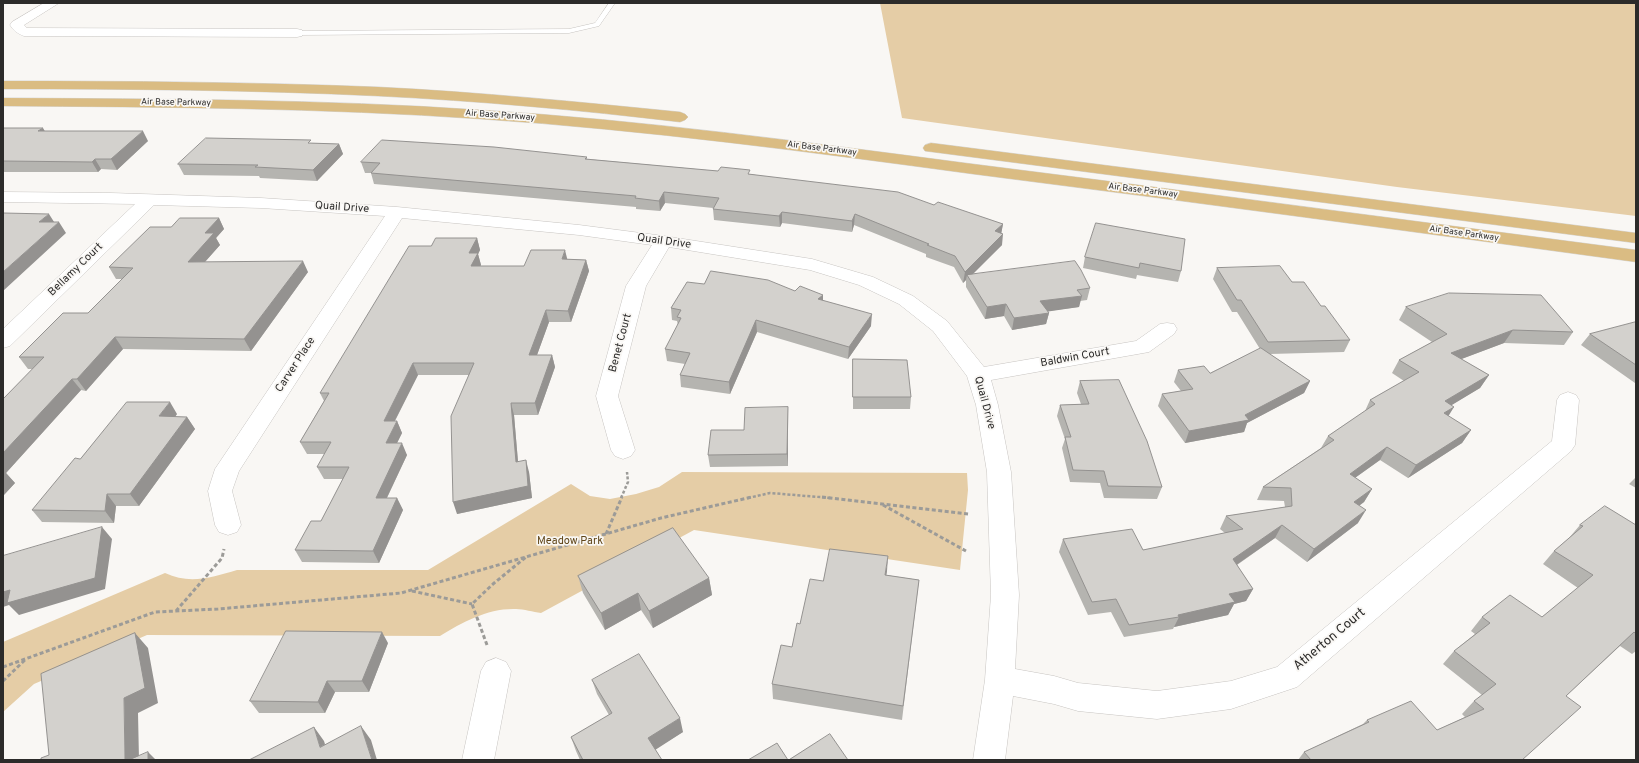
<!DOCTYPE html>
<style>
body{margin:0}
#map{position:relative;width:1639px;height:763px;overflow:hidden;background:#f9f7f4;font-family:Overpass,sans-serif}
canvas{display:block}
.frame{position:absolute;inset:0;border:4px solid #2c2b2a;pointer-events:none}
</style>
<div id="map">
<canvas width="1639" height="763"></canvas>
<div class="frame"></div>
</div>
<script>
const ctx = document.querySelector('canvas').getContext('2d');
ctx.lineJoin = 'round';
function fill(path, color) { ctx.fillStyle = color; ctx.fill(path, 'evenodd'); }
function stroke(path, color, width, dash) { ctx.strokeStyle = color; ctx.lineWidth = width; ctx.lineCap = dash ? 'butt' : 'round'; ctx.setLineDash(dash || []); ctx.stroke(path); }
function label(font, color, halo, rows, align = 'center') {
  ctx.font = font + ' Overpass,sans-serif'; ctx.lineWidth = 3.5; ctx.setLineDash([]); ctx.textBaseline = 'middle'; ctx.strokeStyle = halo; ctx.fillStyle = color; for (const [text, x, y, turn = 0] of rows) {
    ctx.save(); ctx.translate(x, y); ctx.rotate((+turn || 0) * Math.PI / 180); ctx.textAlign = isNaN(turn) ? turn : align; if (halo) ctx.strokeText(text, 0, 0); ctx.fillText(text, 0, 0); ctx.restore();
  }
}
fill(new Path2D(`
 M880 3H1636V216L1397 187 902 118Z
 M682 472 967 473 968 490 960 570 694 530 541 613C533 612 524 609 516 609 488 608 463 622 440 636L147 635 34 684 3 712V642L165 573C190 585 213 577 237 570H428L571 484 590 496 610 499 636 494 659 487Z`), '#e5cda6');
const lane = new Path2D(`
 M609 3H615L599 26 569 33 297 35 293 33 297 31 569 29 595 23Z`);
const street = new Path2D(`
 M44 3H59L24 25 27 28 297 29 302 30 303 33 302 36 297 37 24 36C18 34 13 30 10 25L12 22Z
 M3 192 111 193 261 198 397 207 579 225 664 236 812 259 873 277 913 296 947 321 984 367 1136 341 1160 324 1167 323 1174 324 1177 329 1174 334 1149 352 991 380 998 405 1011 472 1019 595 1015 669 1054 676 1078 683 1157 691 1231 681 1277 667 1552 441 1557 400 1560 395 1568 392 1576 395 1579 400 1575 445 1571 451 1297 687 1231 709 1157 719 1078 711 1054 704 1013 696 1005 760H973L985 680 991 595 987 472 976 405 967 376 933 331 899 304 859 285 810 270 669 247 646 286 618 396 635 450 631 456 623 459 615 456 611 450 596 396 626 286 652 245 579 235 402 218 239 471 232 491 241 525 237 532 228 535 219 532 215 525 208 491 215 469 385 216 261 208 154 205 10 346 3 348V329L135 204 3 202Z
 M496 658 506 662 511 671 494 760H462L481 671 486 662Z`);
const primary = new Path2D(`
 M3 81C128 81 253 82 378 87 479 92 579 102 680 112L685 114 688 117 685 120 680 122C579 110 479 101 378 96 253 90 128 89 3 89Z
 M3 98C162 99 322 99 481 110 643 120 804 142 965 163 1189 191 1412 221 1636 250V262C1415 232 1194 202 973 174 810 152 646 130 481 119 322 108 162 107 3 106Z
 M931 143 1636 233V243L925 151 923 148 925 145Z`);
stroke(lane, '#c7c4c1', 1);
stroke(street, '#c7c4c1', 1);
stroke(primary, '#d5d5d4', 1);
stroke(new Path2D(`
 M621 498 628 482 627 472
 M748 498 770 493 831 498`), '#9c9b98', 2.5, [3, 2]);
stroke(new Path2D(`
 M822 497 969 514
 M883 505 966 551
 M606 534 622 497
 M412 591 472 604
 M176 611 222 558 224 549
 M487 645 472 604 493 584 526 557
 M3 667 155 612 218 609 401 593 661 518 752 497
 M3 681 26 659`), '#9c9b98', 3, [4, 2.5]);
fill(lane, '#fff');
fill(street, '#fff');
fill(primary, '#dabc83');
fill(new Path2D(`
 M3 128 45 131 148 141 117 170 101 169 98 172H3Z
 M312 143 339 144 343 154 317 181 260 178 259 176 184 175 178 164Z
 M587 157V159L750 174 934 205 1003 224 1001 233 1002 245 972 274 1090 288 1087 300 1080 301 1079 307 1048 311 1049 313 1046 324 1012 330 1004 316 985 319 966 287V280L963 283 954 267 926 257V254L854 225 852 232 782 223 780 227 714 220 713 209V208L665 203 660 211 636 209V207L374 184 371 173H365L361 162Z
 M219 218 224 229 216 238 220 245 205 262 308 272 251 351 123 349 86 391 81 390 6 473 15 483 3 496V399L33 369H28L19 357 88 313 122 279H116L109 267 171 227Z
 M1096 223 1181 271 1178 282 1137 275 1136 279 1083 268 1085 257Z
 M477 238 480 250 478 254 481 265 480 266H524L567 259 586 260 589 271 571 322H549L537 355H552L555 367 538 415H514L518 461 529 472 532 498 457 514 469 375H418L395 421H397L402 433 397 443 407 455 387 498H397L403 510 379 563 302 562 295 550 321 521 343 479H324L317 467 325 454H307L300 442 324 401 320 393 431 246Z
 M1217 268 1292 282 1321 306 1350 340 1344 352 1270 354 1310 381 1304 393 1247 423 1244 432 1185 443 1158 406 1162 394 1181 391 1174 382 1178 370 1210 373 1260 349 1237 312H1232L1213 279Z
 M704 284 795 291 823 295V300L871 326 848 359 757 332 730 394 681 387 680 375 685 364 667 361 665 349 678 325 677 321 672 320 671 308Z
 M1406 307 1573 332 1564 345 1504 343 1461 359 1489 375 1480 388 1451 405 1448 416 1471 430 1462 443 1408 478 1380 460 1355 478 1372 489 1364 502 1359 506 1358 523 1307 562 1275 538 1237 565 1253 589 1246 601 1234 604 1228 615 1174 627 1173 629 1124 637 1111 612 1088 615 1059 552 1063 539 1143 550 1225 533 1220 529 1226 516 1285 507 1284 501 1257 500 1263 487 1321 448 1328 436 1365 411 1370 400 1404 381 1392 373 1399 360 1432 342 1399 320Z
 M1636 322V383H1635L1581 345 1590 334Z
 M853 359 911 397 910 409H853Z
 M1080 381 1162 487 1157 499 1104 498 1100 483 1070 482 1062 448 1065 439 1057 416 1060 405 1081 404 1077 393Z
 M788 407V466L710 467 708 455 744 430Z
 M177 414 175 417H187L195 429 139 506H116L114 523 42 522 32 510 80 459Z
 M1636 477V488L1629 484Z
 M1580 525H1636V651L1632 654 1620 646 1566 696 1523 760H1298L1304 752 1363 724 1367 720 1437 730 1465 717 1462 714 1474 701 1482 695 1443 664 1454 651 1475 634 1471 631 1482 617H1542L1578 588 1543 564 1554 551 1569 538Z
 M887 571 886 575 919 580 902 720 773 699 772 684 792 647 800 624 823 581Z
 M578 576 709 578 712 595 653 628 641 610 605 630 583 593Z
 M388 643 369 692H335L325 713H259L250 701Z
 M592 680 683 732 655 749 662 760H580L576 751 571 737 609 715 597 694Z`), '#b5b4b0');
fill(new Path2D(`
 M43 128 49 138 38 131Z
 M143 131 148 141 117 170 111 159Z
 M339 144 343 154 317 181 313 170Z
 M95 159 101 169 98 172 92 162Z
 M664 192 665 203 660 211 659 201Z
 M782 212V223L780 227 779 216Z
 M49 214 56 225 39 222Z
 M855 214 854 225 852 232V221Z
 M219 218 224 229 216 238 220 245 195 273 188 262 205 233Z
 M59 222 66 233 3 291V272Z
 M1003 224 1001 235 995 231Z
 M1003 234 1002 245 969 278 967 275 966 280 963 283 965 272Z
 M477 238 480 250 478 254 481 265 475 278 471 266 469 253Z
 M565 250 568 262 562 259Z
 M586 260 589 271 571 322 568 311Z
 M303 261 308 272 251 351 244 339Z
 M823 295V307L818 299Z
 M1082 296 1079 307 1038 313 1040 301Z
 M1006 304 1004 316 985 319 987 307Z
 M546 310 549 322 533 366 529 355Z
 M1049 313 1046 324 1012 330 1014 318Z
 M872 314 871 326 848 359 849 347Z
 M756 320 757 332 730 394 729 382Z
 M1513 330 1504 343 1443 366 1451 353Z
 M115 337 123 349 86 391 77 379Z
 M552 355 555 367 538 415 535 403Z
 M413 363 418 375 389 432 384 421Z
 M1489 375 1480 388 1437 414 1445 401Z
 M72 379 81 390 6 473 15 483 3 496V453Z
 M1310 381 1304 393 1247 423 1244 432 1185 443 1189 431 1245 415Z
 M170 402 177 414 167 428 159 416Z
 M511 403 514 415 519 474 516 462Z
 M788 407V466L787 454Z
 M1454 407 1446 420 1444 413Z
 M187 417 195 429 139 506 130 494Z
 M397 421 402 433 391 455 386 443Z
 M1471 430 1462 443 1408 478 1416 465Z
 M402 443 407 455 381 510 376 498Z
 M1387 447 1380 460 1342 487 1350 474Z
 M526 460 529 472 532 498 457 514 453 502Z
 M1372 489 1364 502 1346 515 1354 502Z
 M107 494 116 506 114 523 105 511Z
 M397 498 403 510 379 563 373 551Z
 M1366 510 1358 523 1307 562 1314 549Z
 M1282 525 1275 538 1226 572 1233 559Z
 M102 527 112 539 105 589 19 615 9 605 3 607V592Z
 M888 556 887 571 884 590 885 575Z
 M709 578 712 595 653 628 649 611Z
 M1253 589 1246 601 1234 604 1228 615 1174 627 1179 617 1178 615 1229 594Z
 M638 593 641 610 605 630 601 613Z
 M382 632 388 643 369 692 362 681Z
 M135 633 148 648 158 703 138 713 139 760H125L124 698Z
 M327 681 335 692 325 713 318 702Z
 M680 718 683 732 652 752 648 738Z
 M361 726 371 740 377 760H372Z
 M314 727 324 741 330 760 320 747Z
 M148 752 156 760H148Z`), '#949290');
const building = new Path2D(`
 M3 128H43L38 131H143L111 159H95L92 162 3 161Z
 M206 138 311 140 308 143 339 144 313 170 255 167 258 165 178 164Z
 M382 140 494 147 587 157 585 159 718 171 721 167 750 170 748 174 898 192 934 205 938 202 1003 224 995 231 1003 234 965 272 955 256 927 245 929 244 855 214 852 221 782 212 779 216 713 209 719 198 664 192 659 201 635 198 636 196 371 173 380 163 361 162Z
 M3 213 49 214 39 222H59L3 272Z
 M180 218H219L205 233H214L188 262 303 261 244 339 115 337 77 379H72L3 453V399L44 357H19L63 313H88L133 268 109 267 150 227H171Z
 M1096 223 1185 239 1181 271 1140 263 1139 268 1085 257Z
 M436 238H477L469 253H478L471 266H524L531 250H565L562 259 586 260 568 311 546 310 529 355H552L535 403H511L516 462 526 460 528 486 453 502 451 416 474 363H413L384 421H397L386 443H402L376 498H397L373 551 295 550 311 521H321L349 467H317L331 442H300L329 393H320L409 246H431Z
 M1075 261 1081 270 1090 288 1077 290 1082 296 1040 301 1049 313 1014 318 1006 304 987 307 967 275Z
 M1280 266 1292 282H1304L1321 306H1325L1350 340 1268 342 1241 300H1237L1217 268Z
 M711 271 768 280 795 291 800 286 823 295 818 299 872 314 849 347 756 320 729 382 680 375 690 353 665 349 681 318 677 317 681 310 671 308 687 282 704 284Z
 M1449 293 1541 295 1573 332 1513 330 1451 353 1489 375 1445 401 1454 407 1444 413 1471 430 1416 465 1387 447 1350 474 1372 489 1354 502 1366 510 1314 549 1282 525 1233 559 1253 589 1229 594 1235 602 1178 615 1179 617 1129 625 1116 599 1092 602 1063 539 1132 529 1143 550 1243 529 1226 516 1292 506 1291 488 1263 487 1334 440 1328 436 1375 404 1370 400 1419 372 1399 360 1447 334 1406 307Z
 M1636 322V365L1590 334Z
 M1261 348 1310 381 1245 415 1249 420 1189 431 1162 394 1193 389 1178 370 1204 366 1210 373Z
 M853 359 907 360 911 397H853Z
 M1119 380 1147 441 1162 487 1108 486 1104 471 1073 470 1065 437H1071L1060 405 1089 404 1080 381Z
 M127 402H170L159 416 187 417 130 494H107L105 511 32 510 75 458 80 459Z
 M788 407 787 454 708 455 711 430H744L745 408Z
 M1605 506 1636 525V634L1634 632 1566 696 1581 707 1522 760H1311L1304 752 1369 722 1367 720 1411 701 1437 730 1484 709 1474 701 1496 684 1454 651 1490 623 1482 617 1510 595 1542 617 1593 575 1554 551 1583 526 1580 525Z
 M102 527 95 578 7 603 10 590 3 592V556Z
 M673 528 709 578 649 611 638 593 601 613 578 576Z
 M830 549 888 556 885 575 919 580 903 706 772 684 781 645 792 647 797 623 800 624 810 579 823 581Z
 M286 631 382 632 362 681H327L318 702 250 701Z
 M135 633 145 688 124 698 125 760H41V758L49 755 41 674Z
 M639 654 680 718 648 738 662 760H583L571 737 612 713 592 680Z
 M361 726 372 760H249L314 727 320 747Z
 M830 734 848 760H748L777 743 788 760Z
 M148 752V760H129Z`);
fill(building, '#d3d1cd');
stroke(building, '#949290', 1);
label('9px', '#2c2b2a', '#f9f7f4', [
 ["Air Base Parkway",176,103,1],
 ["Air Base Parkway",500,116,4],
 ["Air Base Parkway",822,149,7],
 ["Air Base Parkway",1143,191,7],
 ["Air Base Parkway",1464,234,8]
]);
label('11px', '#2c2b2a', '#f9f7f4', [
 ["Quail Drive",342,208,4],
 ["Quail Drive",664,242,8],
 ["Bellamy Court",76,270,-44],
 ["Benet Court",621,343,-75],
 ["Baldwin Court",1075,358,-10],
 ["Carver Place",296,365,-57],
 ["Quail Drive",984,403,75]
]);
label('11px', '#5f4518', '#f9f7f4', [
 ["Meadow Park",570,542]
]);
label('13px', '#2c2b2a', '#f9f7f4', [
 ["Atherton Court",1330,640,-40]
]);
</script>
